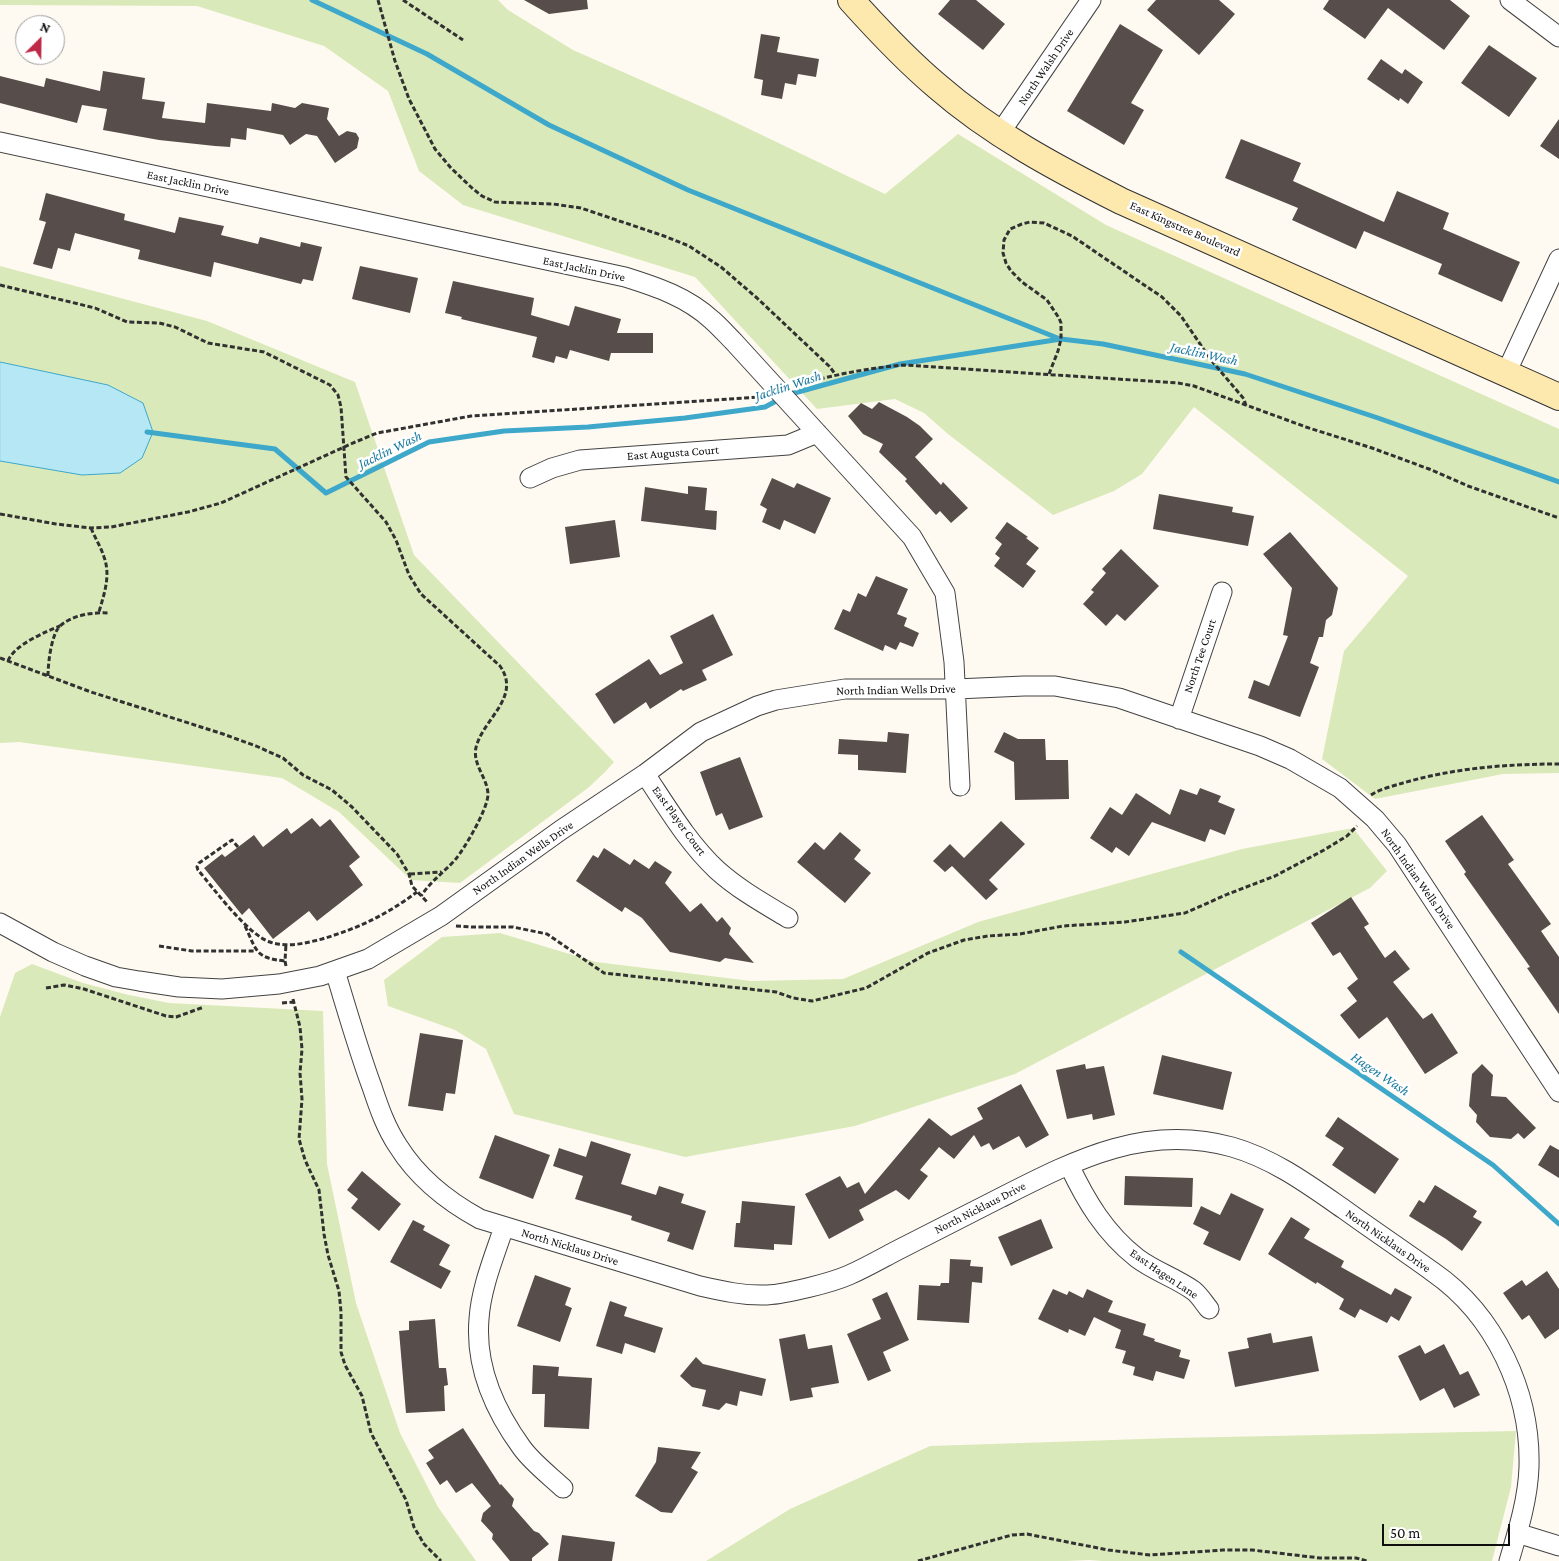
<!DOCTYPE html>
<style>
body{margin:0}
#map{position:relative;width:1559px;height:1561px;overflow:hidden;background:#fffaf1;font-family:"Crimson Pro",serif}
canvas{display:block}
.north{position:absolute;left:15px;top:15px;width:50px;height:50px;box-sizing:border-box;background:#fff;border:1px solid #9f9f9f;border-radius:50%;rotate:23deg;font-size:14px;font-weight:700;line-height:20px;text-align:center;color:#0f0f0f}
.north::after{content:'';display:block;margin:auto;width:18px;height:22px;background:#bd2946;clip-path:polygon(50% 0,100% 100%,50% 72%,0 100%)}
.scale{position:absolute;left:1382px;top:1524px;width:128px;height:22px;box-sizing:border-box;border:2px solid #0f0f0f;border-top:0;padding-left:6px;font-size:15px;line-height:18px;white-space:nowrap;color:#0f0f0f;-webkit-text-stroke:4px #fff;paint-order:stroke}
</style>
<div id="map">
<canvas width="1559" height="1561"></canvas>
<div class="north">N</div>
<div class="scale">50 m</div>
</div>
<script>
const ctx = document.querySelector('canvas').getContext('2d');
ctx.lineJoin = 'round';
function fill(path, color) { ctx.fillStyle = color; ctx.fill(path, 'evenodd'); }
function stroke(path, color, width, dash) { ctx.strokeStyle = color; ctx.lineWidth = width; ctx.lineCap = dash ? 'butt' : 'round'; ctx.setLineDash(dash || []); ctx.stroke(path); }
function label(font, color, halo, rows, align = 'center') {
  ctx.font = font + ' "Crimson Pro",serif'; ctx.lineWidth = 5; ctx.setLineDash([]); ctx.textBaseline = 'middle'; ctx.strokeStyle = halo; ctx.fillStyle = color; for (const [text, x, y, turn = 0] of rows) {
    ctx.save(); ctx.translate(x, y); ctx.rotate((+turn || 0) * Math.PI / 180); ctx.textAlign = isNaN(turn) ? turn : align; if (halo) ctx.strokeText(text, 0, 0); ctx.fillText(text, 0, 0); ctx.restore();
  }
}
fill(new Path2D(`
 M0 0H498L508 10 573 50 718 114 885 194 958 134 1106 225 1559 429V773L1503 774 1375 799 1322 759 1344 651 1408 576 1194 407 1142 474 1114 491 1053 515 948 434 924 413 895 399 817 409 695 277 463 205 419 171 388 91 324 46 197 6 0 5Z
 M0 266 207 321 355 382 414 555 614 762 605 772 588 788 460 883 411 880 339 812 282 778 19 742 0 743Z
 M1353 828 1387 871 1370 888 1015 1074 855 1126 685 1157 514 1114 486 1049 455 1030 388 1006 384 980 442 937 500 933 596 962 751 981 843 979 978 922 1242 849Z
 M32 964 83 983 129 995 169 1003 323 1011 327 1164 356 1303 400 1433 438 1507 476 1561H0V1017L15 973Z
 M1516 1431 1511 1487 1492 1561H1102L1089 1560 1067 1561H706L790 1509 930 1446 1173 1438Z`), '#dae9ba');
const water = new Path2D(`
 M0 362 108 385 143 403 153 432 142 458 120 473 82 475 0 461Z`);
fill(water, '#b6e7f5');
stroke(water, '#3ea8cb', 1);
stroke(new Path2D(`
 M312 0 427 54 549 125 688 190 1060 339
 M787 395 900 364 1061 339 1103 344 1245 374 1378 418 1559 482
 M147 432 275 449 326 493 429 442 504 431 588 427 685 418 765 407 780 399
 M1181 952 1493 1165 1559 1224`), '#3ea8cb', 5);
fill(new Path2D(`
 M524 0H587L588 9 549 14Z
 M950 0H976L1005 24 983 50 938 14Z
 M1156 0H1219L1235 14 1199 55 1147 10Z
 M1329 0H1450L1470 16 1444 50 1388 8 1365 39 1323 9Z
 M1120 24 1163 50 1131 103 1144 110 1124 145 1067 111Z
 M761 34 780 37 777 52 819 59 816 77 798 74 796 85 785 83 782 99 761 95 763 80 754 78Z
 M1489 45 1537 78 1509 117 1461 83Z
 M1381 59 1402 74 1405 69 1423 82 1408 104 1400 98 1399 101 1367 79Z
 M103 71 145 78 142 99 165 102 162 118 205 123 207 103 271 111 272 103 295 108 302 103 329 108 327 119 339 136 347 131 356 133 359 138 357 148 335 163 317 136 306 134 290 145 283 135 247 128 246 140 231 138 230 147 215 146 159 140 103 130 107 109 82 105 77 123 0 103V76L44 87 46 78 100 91Z
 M1559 119V159L1540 146Z
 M1241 139 1301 163 1293 181 1384 222 1397 191 1449 213 1443 229 1520 262 1502 302 1438 274 1442 264 1364 231 1356 249 1292 220 1298 208 1225 178Z
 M46 193 125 214 124 220 175 233 179 217 224 226 221 235 258 244 260 237 300 247 301 242 322 247 313 281 303 279 301 284 214 262 211 277 138 259 140 250 75 233 70 251 58 248 52 269 33 264 46 222 39 220Z
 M360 266 418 278 410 313 352 299Z
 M453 281 534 298 531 315 569 326 575 306 621 319 617 333H653V353H611L609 361 570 350 567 359 556 356 554 363 532 357 537 337 461 319 462 317 445 313Z
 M879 402 907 417 920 426 933 439 915 457 941 485 943 482 968 508 951 523 940 511 936 515 905 481 907 479 879 452 883 444 863 434 848 416 861 403 872 409Z
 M772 478 794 488 797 483 831 498 815 534 784 520 780 530 762 522 767 509 760 505Z
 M688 486 707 488 705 510 717 511 716 530 641 521 645 487 688 494Z
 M1159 494 1233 507 1232 512 1254 516 1248 546 1153 529Z
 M615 520 620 557 570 564 565 527Z
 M1007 522 1028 537 1026 538 1039 548 1026 564 1036 571 1023 588 994 566 1000 558 995 554 1002 544 995 538Z
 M1290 532 1338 588 1332 615 1326 620 1323 637H1319L1310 663 1319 667 1300 717 1248 698 1254 680 1269 686 1288 636 1283 635 1292 588 1263 554Z
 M1121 549 1159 586 1125 621 1117 614 1106 626 1083 604 1094 592 1091 590 1106 573 1102 569Z
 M876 576 908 589 897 614 907 618 904 626 919 633 913 647 900 642 896 650 885 645 883 651 834 629 843 609 850 612 858 593 866 597Z
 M713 614 733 655 702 670 707 680 683 691 681 689 650 709 646 702 614 724 595 694 649 659 660 675 683 663 670 636Z
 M888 732 909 734 906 773 858 770V755L838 754 839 739 887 742Z
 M1004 732 1018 739H1045L1046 760H1068L1069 799 1015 800 1014 762 994 752Z
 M740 757 763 817 729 830 722 813 716 816 700 772Z
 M1200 788 1221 796 1218 802 1235 809 1225 835 1210 829 1205 842 1152 822 1129 856 1116 847 1112 853 1090 838 1110 807 1122 815 1136 793 1170 815 1180 789 1197 795Z
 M1482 815 1514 860 1508 864 1551 924 1541 931 1559 957V1014L1527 968 1530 967 1464 874 1466 872 1445 841Z
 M312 818 320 827 330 819 360 857 349 866 363 885 317 921 309 911 273 939 249 908 242 915 204 868 222 854 225 857 254 835 263 847 287 828 291 834Z
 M1001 821 1025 844 989 880 998 889 986 900 952 866 945 872 933 861 950 844 964 858Z
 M840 832 861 850 854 859 871 873 845 903 797 862 815 842 824 850Z
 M604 848 630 865 634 859 649 869 655 861 672 872 665 883 690 912 701 903 717 922 722 917 731 928 729 934 754 963 725 958 720 962 670 952 642 918 625 907 622 912 576 881 593 855 598 858Z
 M1351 897 1369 924 1364 927 1385 958 1395 950 1410 969 1393 982 1423 1019 1432 1013 1458 1053 1425 1074 1387 1017 1359 1039 1340 1015 1357 1001 1347 988 1358 979 1340 952 1333 956 1311 923Z
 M420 1033 463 1040 455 1094 446 1093 443 1111 408 1106Z
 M1162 1055 1232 1072 1223 1110 1153 1094Z
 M1085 1064 1086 1069 1104 1066 1115 1115 1093 1120 1092 1114 1067 1119 1056 1070Z
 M1482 1064 1493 1075 1491 1096 1506 1097 1536 1128 1524 1139 1518 1133 1511 1139 1490 1137 1476 1122 1477 1115 1469 1106 1472 1074Z
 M1021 1084 1049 1135 1026 1148 1019 1136 993 1150 989 1143 981 1147 974 1135 954 1159 939 1147 920 1170 928 1176 909 1200 896 1190 859 1210 864 1220 829 1239 805 1194 840 1176 847 1188 859 1182 865 1194 929 1118 951 1136 983 1119 977 1108Z
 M1338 1117 1399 1159 1375 1194 1332 1165 1344 1148 1325 1136Z
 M495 1135 550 1155 533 1199 479 1178Z
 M591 1141 631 1154 621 1184 656 1195 659 1186 684 1194 681 1203 706 1211 693 1250 667 1241 670 1233 631 1220 632 1216 575 1199 583 1176 553 1166 559 1148 586 1157Z
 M1550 1145 1559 1150V1178L1538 1165Z
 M362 1171 401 1204 379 1231 351 1208 358 1199 347 1190Z
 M1125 1176 1193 1178 1192 1207 1124 1205Z
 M1435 1185 1477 1211 1473 1217 1482 1222 1462 1251 1446 1239 1409 1216 1419 1200 1424 1203Z
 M1231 1193 1264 1209 1240 1261 1203 1244 1209 1232 1193 1224 1201 1206 1220 1215Z
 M742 1201 795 1206 792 1245 774 1244V1250L734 1247 736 1223H740Z
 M1291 1217 1310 1229 1304 1238 1344 1261 1341 1267 1391 1295 1395 1288 1412 1297 1399 1321 1391 1316 1387 1323 1360 1309 1355 1318 1339 1309 1344 1299 1317 1282 1316 1284 1268 1254Z
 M1041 1219 1053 1248 1011 1266 998 1237Z
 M413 1220 425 1226 423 1230 450 1245 439 1265 451 1271 441 1289 390 1262Z
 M950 1259 971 1260 970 1266 983 1267 982 1283 972 1282 969 1323 917 1320 919 1285 940 1286 941 1283H949Z
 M1547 1271 1559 1289V1329L1545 1339 1529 1315 1522 1320 1503 1293 1522 1280 1526 1286Z
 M535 1275 571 1288 565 1305 572 1308 560 1342 517 1326Z
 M1053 1289 1067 1295 1069 1291 1083 1298 1087 1289 1113 1301 1108 1312 1146 1324 1143 1335 1155 1339 1154 1341 1181 1350 1179 1357 1190 1360 1184 1379 1156 1371 1153 1381 1133 1375 1135 1367 1122 1363 1126 1351 1115 1348 1121 1330 1094 1317 1085 1336 1069 1329 1068 1333 1038 1319Z
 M887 1292 909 1340 883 1352 891 1371 868 1381 847 1334 881 1319 872 1299Z
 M610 1301 627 1307 624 1316 663 1328 655 1353 625 1343 622 1354 596 1346Z
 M435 1319 439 1368H446L448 1385 444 1386 445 1411 406 1413 399 1331 409 1330V1321Z
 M1271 1333 1273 1343 1312 1336 1319 1371 1235 1387 1228 1352 1249 1348 1247 1338Z
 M805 1334 808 1349 832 1345 839 1383 811 1388 813 1397 790 1401 779 1339Z
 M1444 1344 1460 1375 1468 1371 1480 1395 1454 1408 1444 1388 1420 1401 1398 1356 1420 1345 1425 1354Z
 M696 1357 703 1364 766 1379 762 1396 740 1391 737 1406 726 1403 719 1410 702 1406 706 1390 692 1387 680 1376Z
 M533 1365 559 1367 558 1376 592 1378 589 1429 544 1427 545 1394H532Z
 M463 1428 500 1485 501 1484 514 1499 512 1506 534 1531 539 1533 549 1544 532 1558V1561H510L492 1539 493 1534 481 1521 483 1513 491 1506 472 1483 456 1493 447 1480 440 1485 426 1463 434 1458 428 1450Z
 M658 1447 701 1452 691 1468 698 1472 672 1513 661 1512 635 1496 656 1462Z
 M562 1535 615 1542 612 1561H558Z`), '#574e4b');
const street = new Path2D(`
 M1510 0 1559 37
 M1000 133 1091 0
 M0 142 625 277C657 287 687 297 712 320 720 327 727 335 734 342L912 537 945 593 954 662 960 786
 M1506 373 1559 259
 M530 478 552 468 580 460 788 445 817 433
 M1179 719 1222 592
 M645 774C667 807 688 843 717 870 738 889 763 903 788 918
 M0 923 53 952 85 966 116 977 139 981 179 987 222 989 279 984 320 976 368 959 441 916 561 830 645 774 701 732 757 706 776 700 845 689H956L1024 686H1055L1119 698 1260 746 1290 759 1340 788 1375 819 1397 845 1559 1092
 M335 971C347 1010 358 1049 372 1087 379 1108 386 1128 398 1146 418 1178 447 1201 480 1219L700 1286C722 1291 744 1296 767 1295 786 1294 831 1283 849 1275 865 1268 879 1260 894 1252 930 1234 965 1216 1000 1198 1075 1160 1145 1123 1232 1147 1274 1159 1309 1185 1345 1210 1374 1231 1404 1251 1433 1272 1495 1315 1531 1392 1529 1467 1528 1499 1518 1531 1509 1561
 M1069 1165C1086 1201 1105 1233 1137 1258 1154 1271 1176 1278 1194 1291 1200 1296 1204 1303 1209 1309
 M504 1227C494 1257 481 1288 479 1319 475 1366 495 1411 522 1448 533 1463 549 1475 563 1488
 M1517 1533 1559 1546`);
const secondary = new Path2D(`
 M851 0C878 30 906 60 937 86 992 134 1056 168 1121 201L1559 397`);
stroke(street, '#424242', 21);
stroke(secondary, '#313131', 28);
stroke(new Path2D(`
 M378 0 395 61 409 99 435 149 451 168 472 188 482 196 495 202 553 204 581 208 664 236 689 246 721 267 757 298 829 366 836 375
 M403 0 463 40
 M0 285 95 308 127 322 159 323 175 327 208 343 264 352 330 385 338 395 341 407 346 477 386 522 396 540 409 575 421 594 500 666C521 696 486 717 477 744 470 763 488 777 488 795 487 810 465 848 455 860 443 873 430 882 421 896
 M1049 374 1058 351 1061 339V323L1059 318 1047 300 1022 282 1011 271 1006 263 1003 253 1004 240 1010 229 1022 224 1030 222 1044 223 1072 236 1162 297 1181 316 1211 360 1244 399 1246 406
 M798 385C832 375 868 368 904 365L1178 383 1194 386 1306 427 1372 448 1429 469 1468 486 1559 518
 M0 514 56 524 91 528 111 527 188 512 221 503 353 443 377 433 394 430 471 416 761 397
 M91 528C95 538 101 547 104 557 111 576 104 594 99 612
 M0 658 91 692 223 734 256 746 283 758 303 775 332 790 352 807 397 854 409 874 412 886 428 903
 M8 661C14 645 45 632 60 626
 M48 676C48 664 51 635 60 626 72 615 93 612 109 613
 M1371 795C1380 789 1393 786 1403 783 1454 768 1507 764 1559 764
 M238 847 232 840 199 863 197 867 198 870C214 889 248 935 270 942 287 948 306 943 322 939 359 928 386 915 417 892
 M410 874 441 872
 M245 926C257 951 255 958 285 961
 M456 926 473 927H513L547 934 604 973 776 992 793 998 812 1001 866 988 928 953 964 940 988 936 1020 934 1063 926 1125 922 1185 913 1228 894 1275 876 1324 850 1347 836 1357 826
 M159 946 192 951H256
 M286 966 285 961 286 944
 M46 988 64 985 84 989 166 1016 176 1017 204 1007
 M293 999 300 1027 302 1049 300 1073 302 1099 299 1139 305 1160 319 1190 324 1234 328 1255 339 1291 341 1312V1352L345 1365 362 1396 371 1433 406 1500 414 1527 424 1544 441 1561
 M282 1003 294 1002
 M918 1561 1012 1535 1027 1534 1108 1550 1150 1555 1223 1550H1252L1320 1558H1356L1367 1561`), '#313131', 3, [5, 2.5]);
stroke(street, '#fff', 19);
stroke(secondary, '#fde8ad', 26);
label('12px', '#0f0f0f', '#fff', [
 ["North Walsh Drive",1046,67,-56],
 ["East Jacklin Drive",188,183,12],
 ["East Kingstree Boulevard",1185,229,24],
 ["East Jacklin Drive",584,269,12],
 ["East Augusta Court",673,453,-4],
 ["North Tee Court",1200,656,-71],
 ["North Indian Wells Drive",896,690,-1],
 ["East Player Court",679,821,54],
 ["North Indian Wells Drive",523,858,-35],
 ["North Indian Wells Drive",1418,879,55],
 ["North Nicklaus Drive",980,1208,-27],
 ["North Nicklaus Drive",1388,1241,35],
 ["North Nicklaus Drive",570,1247,17],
 ["East Hagen Lane",1164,1274,34]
]);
label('italic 14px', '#19799f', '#fff', [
 ["Jacklin Wash",1204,354,12],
 ["Jacklin Wash",788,386,-18],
 ["Jacklin Wash",390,450,-26],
 ["Hagen Wash",1380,1074,34]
]);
</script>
